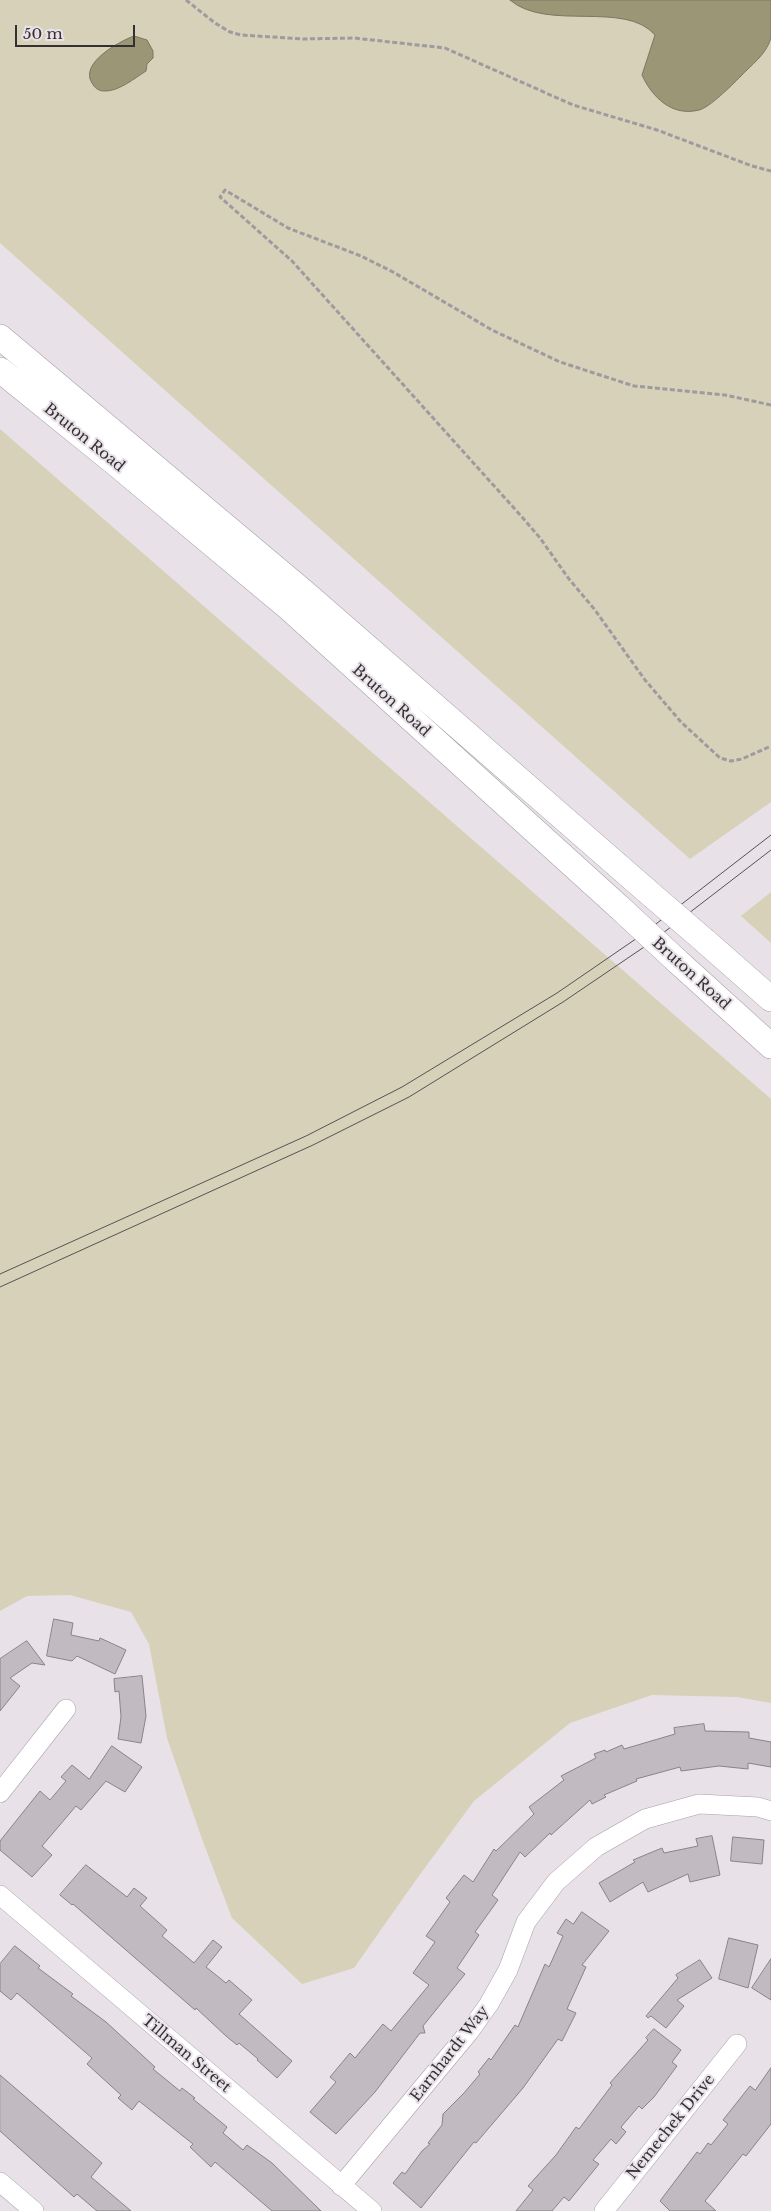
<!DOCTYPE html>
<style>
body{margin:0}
#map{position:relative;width:771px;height:2211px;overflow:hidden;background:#e8e2e8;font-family:"Libre Baskerville",serif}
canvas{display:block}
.scale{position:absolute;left:15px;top:25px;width:120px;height:22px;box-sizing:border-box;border:2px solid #333033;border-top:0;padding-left:6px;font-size:15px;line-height:18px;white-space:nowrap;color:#333033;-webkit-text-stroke:4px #e8e2e8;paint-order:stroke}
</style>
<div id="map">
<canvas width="771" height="2211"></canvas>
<div class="scale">50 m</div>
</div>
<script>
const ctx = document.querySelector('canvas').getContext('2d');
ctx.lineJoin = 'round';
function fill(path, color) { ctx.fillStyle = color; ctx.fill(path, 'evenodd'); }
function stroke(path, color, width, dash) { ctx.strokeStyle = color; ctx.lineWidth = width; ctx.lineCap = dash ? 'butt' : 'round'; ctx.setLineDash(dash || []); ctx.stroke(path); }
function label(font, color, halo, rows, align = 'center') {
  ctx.font = font + ' "Libre Baskerville",serif'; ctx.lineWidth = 4; ctx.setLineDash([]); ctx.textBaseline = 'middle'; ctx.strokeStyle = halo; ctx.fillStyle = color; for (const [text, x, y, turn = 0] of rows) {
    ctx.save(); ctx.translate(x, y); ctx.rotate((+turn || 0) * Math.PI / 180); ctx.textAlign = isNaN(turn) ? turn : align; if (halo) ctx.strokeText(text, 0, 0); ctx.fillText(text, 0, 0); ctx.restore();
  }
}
fill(new Path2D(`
 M0 0H771V802L690 859 0 243Z
 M0 429 771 1099V1703L737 1697 652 1695 570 1723 474 1801 416 1880 354 1968 302 1984 232 1918 202 1839 167 1738 149 1644 131 1612 70 1595 27 1596 0 1611Z
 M771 892V943L741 916Z`), '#d6d1b8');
const water = new Path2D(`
 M510 0H771C771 11 771 27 771 38 766 55 751 65 740 77 732 85 709 108 699 110 672 117 652 97 642 75L655 35C625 0 547 32 510 0Z
 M134 36 147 40 153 51V58L147 64 146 71C135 78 118 92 104 91 98 91 94 87 92 83 79 63 120 41 134 36Z`);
fill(water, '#9b9676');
stroke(water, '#7c7762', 1);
const building = new Path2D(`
 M54 1619 73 1623 71 1635 99 1641 100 1638 126 1650 115 1674 77 1656 72 1661 47 1656Z
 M27 1641 45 1665 32 1663 10 1678 20 1686 0 1711V1659Z
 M142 1676 146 1716 141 1743 118 1739 121 1717 119 1691 115 1692 114 1679Z
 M704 1724 705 1731 749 1732V1738L771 1742V1767L748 1763V1769L719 1766 681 1771 680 1767 636 1779 637 1781 604 1795 606 1797 592 1804 590 1800 551 1835 550 1833 525 1857 520 1852 492 1895 498 1900 475 1932 479 1935 457 1968 465 1974 423 2026 425 2033H420L375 2092 336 2134 310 2112 336 2082 330 2077 350 2053 355 2058 383 2024 391 2031 429 1985 413 1973 435 1942 426 1936 450 1902 446 1898 464 1875 473 1882 494 1849 496 1851 534 1814 529 1807 564 1780 561 1776 596 1758 594 1754 605 1750 606 1752 622 1745 624 1749 675 1734 674 1728Z
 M112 1746 142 1767 125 1792 106 1781 81 1810 76 1806 42 1846 52 1855 32 1877 0 1850V1841L40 1791 50 1800 66 1781 61 1777 72 1765 89 1779Z
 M712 1836 720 1875 690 1882 688 1874 648 1892 643 1882 610 1902 599 1883 635 1862 633 1860 662 1848 664 1853 698 1846 696 1839Z
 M733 1837 764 1840 762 1864 731 1861Z
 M86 1865 127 1897 134 1888 147 1898 140 1906 167 1930 162 1936 194 1963 213 1940 222 1947 206 1967 226 1983 229 1980 252 2000 239 2014 292 2061 277 2078 257 2060 258 2059 239 2043 237 2045 226 2036 196 2008 195 2010 73 1904 72 1905 60 1895Z
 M582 1912 609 1931 582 1965 586 1967 567 2009 576 2013 562 2041 558 2039 523 2088 476 2143 474 2142 421 2208 393 2183 402 2172 405 2174 422 2151 430 2144 428 2143 442 2125 443 2114 464 2093 480 2074 478 2072 489 2058 491 2060 515 2025 518 2027 545 1964 549 1967 563 1936 557 1933 566 1919 573 1924Z
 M729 1938 758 1945 748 1988 719 1979Z
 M15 1946 40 1966 38 1968 73 1994 71 1996 106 2022 155 2067 153 2069 180 2091 182 2088 195 2098 193 2099 227 2127 223 2133 243 2150 247 2145 272 2163 321 2211H272L215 2162 211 2167 190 2147 193 2144 139 2101 132 2110 118 2098 121 2095 87 2064 92 2058 17 1993 11 2000 0 1991V1964Z
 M771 1959V2000L752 1988Z
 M700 1960 712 1978 677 2000 684 2006 666 2028 651 2016 648 2018 646 2016 678 1978 676 1975Z
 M654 2029 681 2050 672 2062 677 2066 654 2097 642 2109 639 2106 621 2127 626 2132 616 2144 611 2139 593 2160 599 2164 569 2201 564 2197 552 2211H516L533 2190 528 2186 556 2155 576 2127 579 2129 612 2085 610 2083 648 2040 646 2038Z
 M771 2068V2124L746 2156 743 2154 705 2201 716 2211H670L660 2201 697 2152 700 2154 708 2143 711 2145 728 2124 723 2120 750 2086 755 2090Z
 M0 2075 102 2163 91 2177 131 2211H97L77 2194 74 2197 0 2131Z`);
fill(building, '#c1bbc1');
stroke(building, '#888389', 1);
const minor = new Path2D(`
 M0 1793 66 1709
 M0 1895 372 2211
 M0 2182 34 2211
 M341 2186 469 2032 489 2004 508 1970 526 1922 556 1882 596 1847 645 1819 699 1804 758 1807 771 1811
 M604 2211 737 2044`);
const major = new Path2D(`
 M0 337 305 593 647 891
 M0 370 115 463 290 609 619 907
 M705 941 771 999
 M676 960 771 1046`);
stroke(minor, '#a7a1a7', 20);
stroke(major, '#a7a1a7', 26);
stroke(new Path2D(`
 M186 0 215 23 230 32 241 35 303 39 354 38 445 48 573 105 657 130 752 166 771 171
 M771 405 725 395 634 386 560 362 492 330 393 272 361 256 288 228 225 190 220 197 292 261 522 517 540 538 569 579 595 610 645 680 681 722 720 758 731 761 742 759 771 746`), '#9f9a9f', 3, [5, 2.5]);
stroke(minor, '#fff', 19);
stroke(major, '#fff', 25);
stroke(new Path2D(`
 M0 1274 306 1136 402 1087 557 993 643 934 771 835
 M0 1287 313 1145 409 1097 563 1002 650 943 771 850`), '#565256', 1);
const majorBridge = new Path2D(`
 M647 891 705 941
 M619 907 676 960`);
stroke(majorBridge, '#a7a1a7', 26, []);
stroke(majorBridge, '#fff', 25);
label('15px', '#333033', '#e8e2e8', [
 ["Bruton Road",84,438,39],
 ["Bruton Road",391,701,42],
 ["Bruton Road",691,974,42],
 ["Tillman Street",186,2054,40],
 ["Earnhardt Way",450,2054,-52],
 ["Nemechek Drive",671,2127,-51]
]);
</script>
